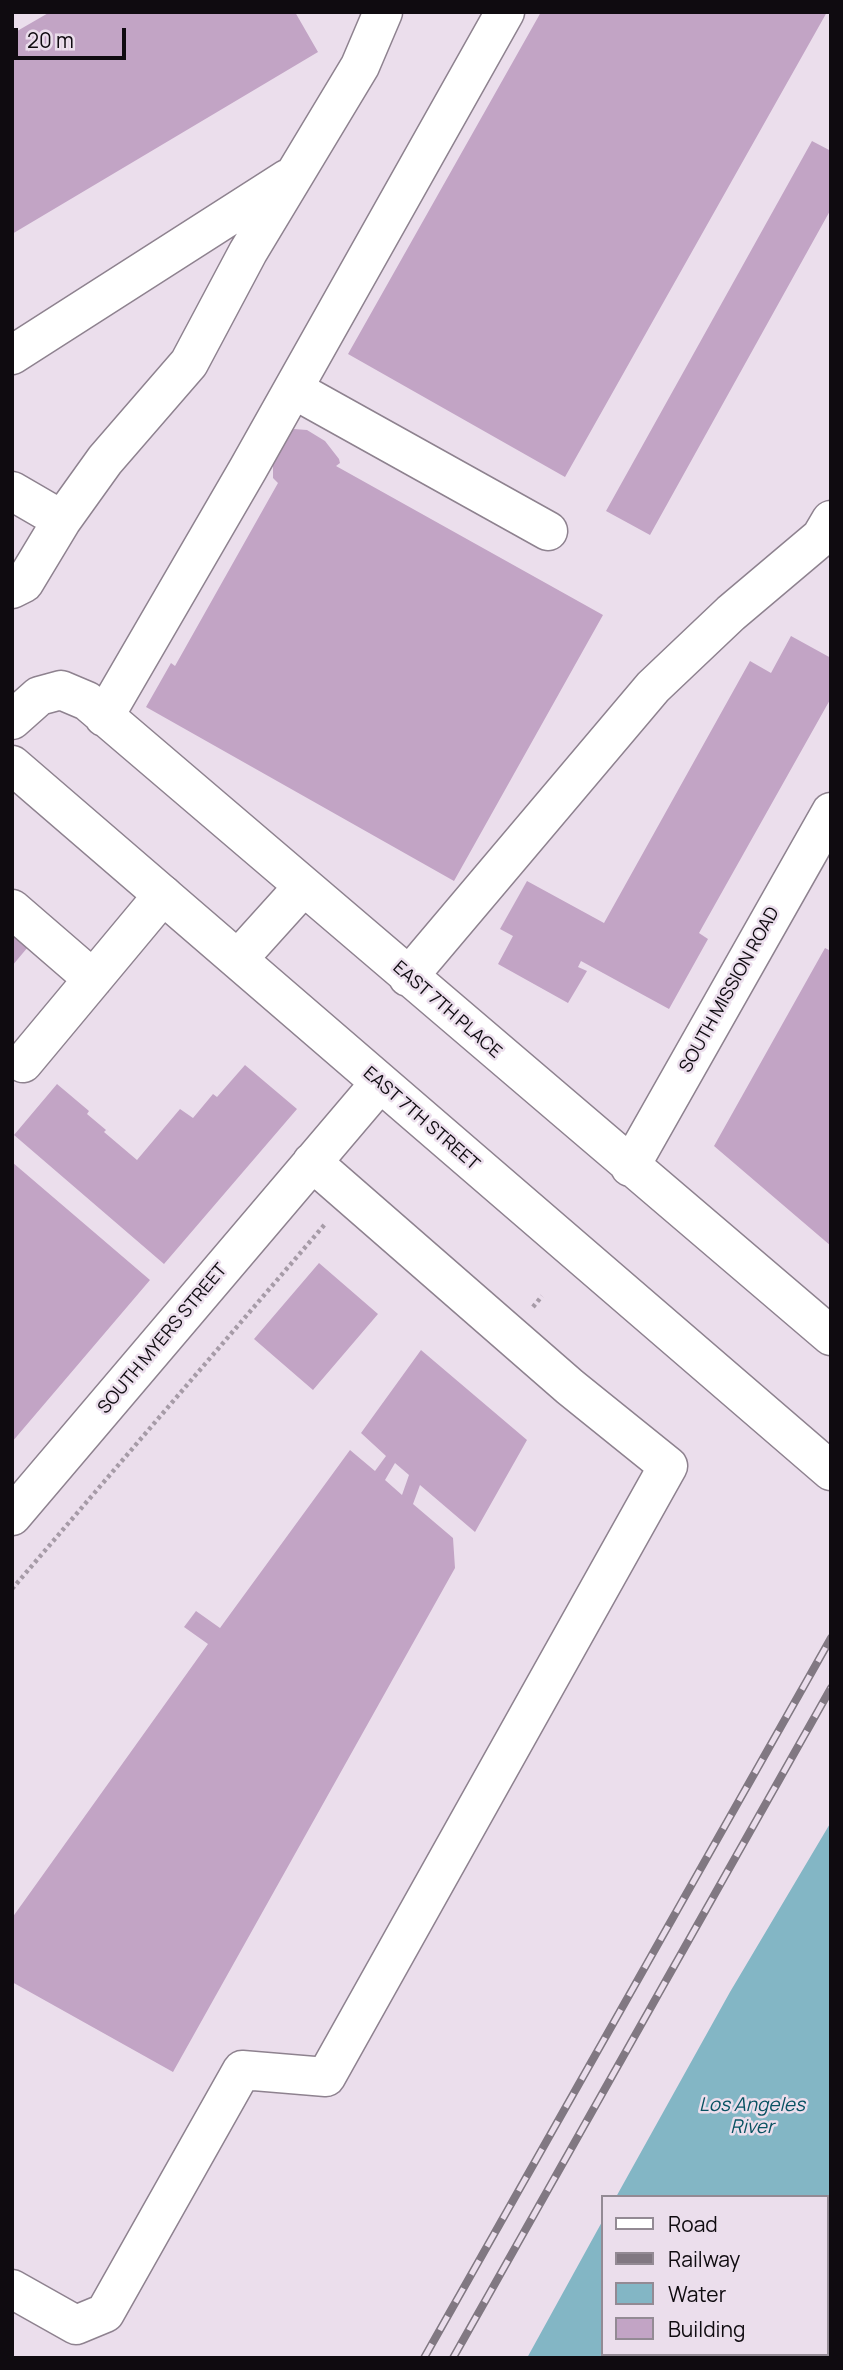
<!DOCTYPE html>
<style>
body{margin:0}
#map{position:relative;width:843px;height:2370px;overflow:hidden;background:#ebdeec;font-family:Manrope,sans-serif}
canvas{display:block}
.frame{position:absolute;inset:0;border:14px solid #0f0b10;pointer-events:none}
.legend{position:absolute;left:601px;top:2195px;width:228px;height:161px;box-sizing:border-box;background:#ebdeec;border:2px solid #938a94;margin:0;padding:9px 12px;list-style:none;font-size:21px;color:#0f0b10}
.legend li{display:flex;align-items:center;gap:14px;height:35px}
.legend b{width:35px;border:2px solid #938a94}
.scale{position:absolute;left:14px;top:28px;width:112px;height:32px;box-sizing:border-box;border:4px solid #0f0b10;border-top:0;padding-left:9px;font-size:21px;line-height:24px;white-space:nowrap;color:#0f0b10;-webkit-text-stroke:5px #ebdeec;paint-order:stroke}
</style>
<div id="map">
<canvas width="843" height="2370"></canvas>
<div class="frame"></div>
<ul class="legend">
<li><b style="height:9px;background:#fff"></b>Road</li>
<li><b style="height:9px;background:#817882"></b>Railway</li>
<li><b style="height:19px;background:#83b6c5"></b>Water</li>
<li><b style="height:19px;background:#c2a4c5"></b>Building</li>
</ul>
<div class="scale">20 m</div>
</div>
<script>
const ctx = document.querySelector('canvas').getContext('2d');
ctx.lineJoin = 'round';
function fill(path, color) { ctx.fillStyle = color; ctx.fill(path, 'evenodd'); }
function stroke(path, color, width, dash) { ctx.strokeStyle = color; ctx.lineWidth = width; ctx.lineCap = dash ? 'butt' : 'round'; ctx.setLineDash(dash || []); ctx.stroke(path); }
function label(font, color, halo, rows, align = 'center') {
  ctx.font = font + ' Manrope,sans-serif'; ctx.lineWidth = 5; ctx.setLineDash([]); ctx.textBaseline = 'middle'; ctx.strokeStyle = halo; ctx.fillStyle = color; for (const [text, x, y, turn = 0] of rows) {
    ctx.save(); ctx.translate(x, y); ctx.rotate((+turn || 0) * Math.PI / 180); ctx.textAlign = isNaN(turn) ? turn : align; if (halo) ctx.strokeText(text, 0, 0); ctx.fillText(text, 0, 0); ctx.restore();
  }
}
fill(new Path2D(`
 M831 1822V2358H527L603 2220V2354H827V2197H616L730 1992Z`), '#83b6c5');
fill(new Path2D(`
 M50 12H295L318 52 12 234V34Z
 M541 12H827L565 477 348 354Z
 M812 141 831 151V209L650 535 606 511Z
 M294 429 307 430 325 441 339 459 340 463 336 466 603 615 454 881 146 707 171 663 175 666 278 483 273 478V462L289 433Z
 M791 636 831 658V698L699 933 708 939 669 1009 581 961 578 967 587 971 568 1003 498 964 513 936 500 929 527 881 604 923 750 661 771 673Z
 M12 924 33 941 12 966Z
 M825 948 831 951V1246L714 1146Z
 M245 1065 297 1109 164 1264 14 1135 57 1084 89 1111 87 1114 106 1130 104 1132 137 1160 180 1109 193 1118 213 1094 217 1097Z
 M12 1162 150 1280 12 1442Z
 M319 1263 378 1314 313 1390 254 1339Z
 M421 1350 527 1440 475 1532 420 1485 413 1504 453 1538 455 1568 173 2072 12 1982V1918L208 1644 184 1627 196 1611 220 1628 350 1450 375 1471 386 1456 361 1433ZM395 1463 409 1475 402 1495 385 1480Z`), '#c2a4c5');
const minor = new Path2D(`
 M12 355 287 179
 M293 389 548 531
 M12 491 62 520 105 460 189 363 248 252 360 66 383 12
 M12 589 24 583 62 520
 M104 717 248 469 505 12
 M12 720 39 696 61 690 87 701 831 1336
 M12 909 93 979
 M238 959 303 887
 M408 977 653 687 731 613 821 537 831 520
 M23 1063 163 895
 M630 1167 831 812
 M12 1516 379 1084
 M12 2289 76 2325 105 2313 242 2070 326 2077 668 1466 570 1387 312 1162`);
const major = new Path2D(`
 M12 765 831 1471`);
stroke(minor, '#8e828f', 41);
stroke(major, '#8e828f', 41);
stroke(new Path2D(`
 M533 1307 542 1296
 M12 1589 326 1223`), '#a69ba7', 4.5, [3.5, 3.5]);
stroke(minor, '#fff', 38);
stroke(major, '#fff', 38);
const rail = new Path2D(`
 M424 2358 831 1638
 M453 2358 831 1688`);
stroke(rail, '#817882', 8);
stroke(rail, '#ebdeec', 5, [16]);
label('18px', '#0f0b10', '#ebdeec', [
 ["SOUTH MISSION ROAD",730,990,-61],
 ["EAST 7TH PLACE",447,1010,41],
 ["EAST 7TH STREET",421,1119,41],
 ["SOUTH MYERS STREET",163,1339,-50]
]);
label('italic 19px', '#075161', '#ebdeec', [
 ["Los Angeles",752,2106],
 ["River",752,2128]
]);
</script>
